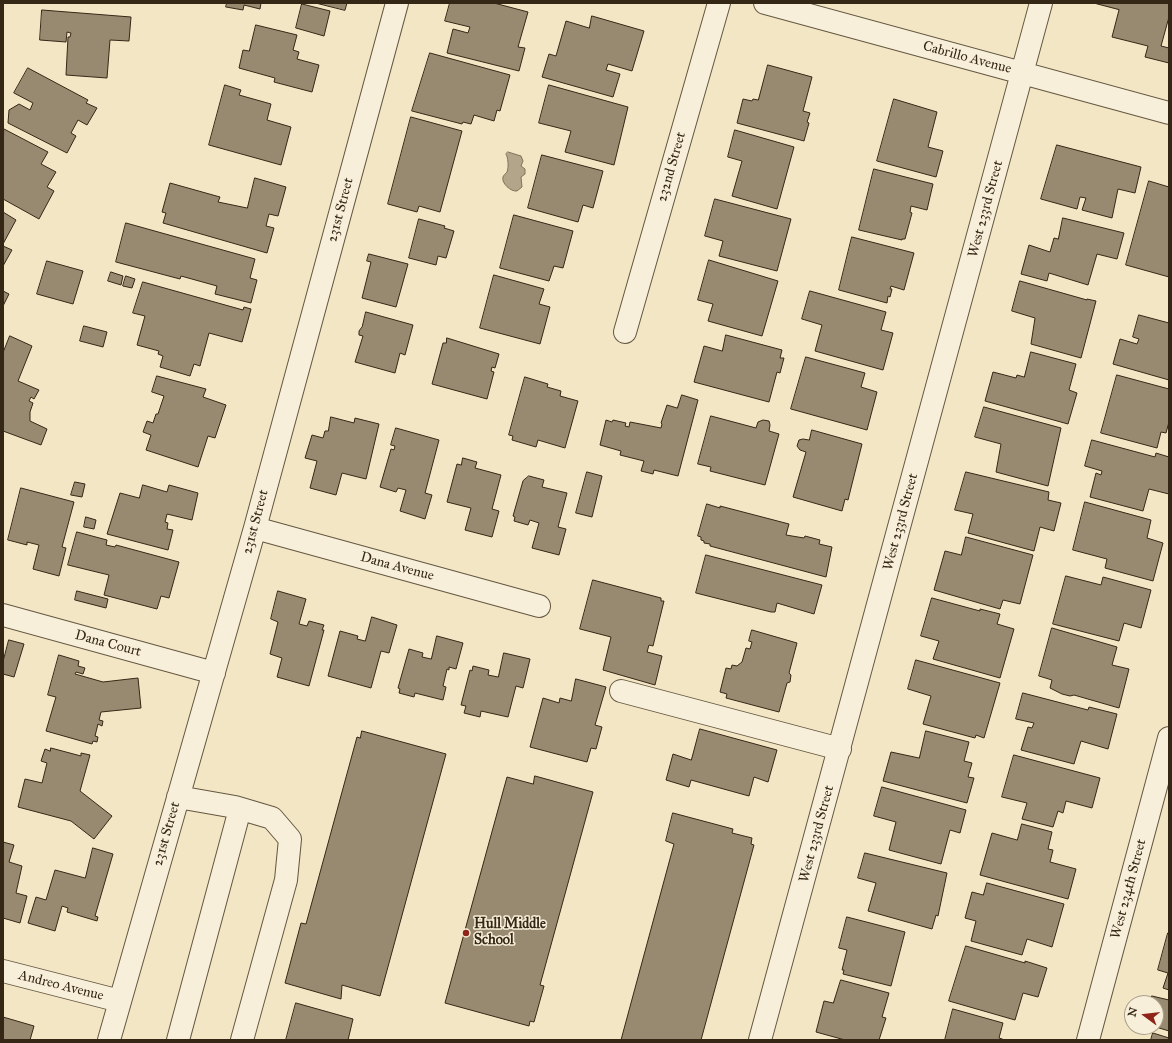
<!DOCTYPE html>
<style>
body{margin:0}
#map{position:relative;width:1172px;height:1043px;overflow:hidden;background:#f3e6c5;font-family:"IM FELL Great Primer",serif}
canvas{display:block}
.frame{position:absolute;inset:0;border:4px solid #352715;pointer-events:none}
.north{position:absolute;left:1124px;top:995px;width:40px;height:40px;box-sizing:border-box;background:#f7efd9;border:1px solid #a99f8b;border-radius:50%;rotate:285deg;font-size:11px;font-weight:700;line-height:16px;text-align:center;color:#352715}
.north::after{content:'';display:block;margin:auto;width:14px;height:18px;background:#8f2418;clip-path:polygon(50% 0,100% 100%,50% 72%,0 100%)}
</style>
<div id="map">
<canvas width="1172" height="1043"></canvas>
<div class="frame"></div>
<div class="north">N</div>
</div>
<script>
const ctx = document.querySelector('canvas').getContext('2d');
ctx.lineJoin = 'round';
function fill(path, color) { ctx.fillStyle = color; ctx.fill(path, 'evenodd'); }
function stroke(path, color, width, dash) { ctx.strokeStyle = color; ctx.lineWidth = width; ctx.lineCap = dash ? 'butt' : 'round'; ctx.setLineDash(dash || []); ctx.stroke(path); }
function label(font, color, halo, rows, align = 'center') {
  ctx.font = font + ' "IM FELL Great Primer",serif'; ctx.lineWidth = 3; ctx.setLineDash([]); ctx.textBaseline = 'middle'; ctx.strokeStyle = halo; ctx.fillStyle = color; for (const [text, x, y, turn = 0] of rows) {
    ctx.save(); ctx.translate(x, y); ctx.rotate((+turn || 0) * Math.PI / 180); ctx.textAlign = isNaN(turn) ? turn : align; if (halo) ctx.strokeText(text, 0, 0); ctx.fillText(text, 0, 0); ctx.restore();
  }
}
const water = new Path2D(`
 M508 152 521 156 523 161 521 166 525 169V174L521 177 522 187 517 191C511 192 501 183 503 177 504 174 506 174 507 172 509 167 508 157 506 154Z`);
fill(water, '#b2a589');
stroke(water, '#80735b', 1);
const building = new Path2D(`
 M227 3H261L260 9 244 5 243 10 226 7Z
 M316 3H347L345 10Z
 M450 3H494L528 12 518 47 525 48 519 71 447 53 453 29 468 33 470 27 445 21Z
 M1094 3H1169V17L1161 46 1169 48V63L1145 57 1148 46 1112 37 1119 10Z
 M302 4 330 11 324 36 296 28Z
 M42 10 131 17 129 41 110 40 107 78 66 75 68 37H70L71 33 67 32 66 42 40 40Z
 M592 16 644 31 632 71 608 64 606 70 620 74 613 97 542 77 549 54 556 56 566 21 589 28Z
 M256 25 297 35 293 50 299 52 297 59 319 65 312 92 274 82 275 78 239 68 243 50 249 51Z
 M430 53 510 75 500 111 497 110 494 121 474 115 471 124 463 122 462 124 412 111Z
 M768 65 812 77 803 111 810 113 807 122 809 123 804 141 737 123 743 99 752 101 753 99 758 100Z
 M28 68 88 100 86 103 97 108 87 125 78 120 71 133 76 136 67 153 8 123 9 110 19 104 30 110 33 103 14 93Z
 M225 85 241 90 239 95 271 104 267 120 291 127 281 165 209 145Z
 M549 85 628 107 614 165 565 152 571 131 539 123Z
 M894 99 937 112 928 147 943 151 936 177 877 161Z
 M411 117 462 131 440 212 419 206 417 212 388 204Z
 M4 129 48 152 41 164 56 172 47 187 54 191 39 219 3 199Z
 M735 130 794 147 777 209 732 196 742 161 728 157Z
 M1057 145 1141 167 1135 193 1118 189 1112 218 1082 210 1086 198 1080 197 1077 209 1041 199Z
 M542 155 603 171 593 208 583 205 578 222 528 208Z
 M874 169 933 184 927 210 911 206 910 212 912 213 905 239H902V240L859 230Z
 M255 178 286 187 278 216 269 214 266 226 274 228 267 253 163 223 166 213 162 212 170 183 220 197 218 202 247 208Z
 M1149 181 1169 187V277L1126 265Z
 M715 199 791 219 777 271 719 256 723 241 705 236Z
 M3 212 16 220 3 244Z
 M514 215 573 231 563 268 554 266 549 281 500 268Z
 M1063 218 1124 233 1117 259 1097 254 1088 285 1049 273 1047 281 1021 274 1029 245 1050 252 1054 238 1058 239Z
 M419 219 445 226 444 228 454 231 446 258 438 256 436 265 409 258Z
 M126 223 255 259 250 278 257 280 251 303 215 294 217 286 181 276 180 279 116 262Z
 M852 237 914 253 904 290 891 286 890 289H892L890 297 888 296 887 303 839 290Z
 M3 246 12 250 3 266Z
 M369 254 408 264 396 307 362 298 371 262 367 261Z
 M709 260 778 281 762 336 708 321 713 304 698 300Z
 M47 261 83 271 73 304 37 294Z
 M111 272 123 276 121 285 108 281Z
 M494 275 544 289 539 304 550 307 540 344 480 328Z
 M126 276 135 279 132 288 123 286Z
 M1020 281 1087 300V299L1096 301 1081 358 1031 344 1035 318 1012 311Z
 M143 282 243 310 244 307 251 309 242 342 209 333 200 366 194 364 190 376 160 367 163 356 158 354 159 351 137 345 145 316 133 313Z
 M3 291 9 294 3 306Z
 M810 291 886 312 881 330 893 333 883 370 815 351 822 325 802 319Z
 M366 312 413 325 405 355 400 353 395 373 355 362 363 336 359 335V331L362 327Z
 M1139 315 1169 323V380L1113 364 1120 339 1137 344 1139 339 1133 337Z
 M84 326 107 332 103 347 80 341Z
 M726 335 782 350 780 358H784L780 373 777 372 769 402 694 382 704 346 722 351Z
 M10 336 32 346 18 381 39 390 34 399 31 397 29 401 33 403 30 412V421L47 429 41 445 3 431V353Z
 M447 338 499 354 495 368 492 367 491 371 494 372 487 399 432 384 443 343H446Z
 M1031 352 1076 364 1069 390 1077 393 1068 424 985 401 993 372 1016 378 1017 375 1024 377Z
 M806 357 865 373 861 387 877 392 867 430 791 409Z
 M1117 375 1169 389V422L1166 433 1161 432 1157 448 1101 433Z
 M157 376 206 389 203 397 226 405 215 438 208 436 198 467 146 450 151 435 143 432 147 421 153 423 156 414H158L164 396 152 392Z
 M525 377 548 384 547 387 561 391 560 396 578 401 565 448 538 440 536 447 512 440 513 436 509 435Z
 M682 395 698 400 678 476 654 470 653 474 641 471 644 461 620 455 621 451 600 445 606 420 612 422 613 420 626 423 625 426 629 427 630 422 661 428 662 424 661 423 667 405 677 408Z
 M984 407 1061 428 1048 486 996 472 1001 444 975 437Z
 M711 416 756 428 758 422 763 420 769 421 770 425 769 431 779 434 765 485 710 471 711 467 698 464Z
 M331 417 354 423 355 418 379 424 366 479 342 473 336 495 310 488 317 461 305 458 312 435 323 438 325 431H328Z
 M396 428 439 440 425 493 432 495 425 519 400 511 406 490 398 488 396 492 380 487 391 449 394 450 395 446 391 445Z
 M812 430 862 444 848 500 845 499 842 511 793 497 806 452 800 450 797 446 799 440 803 439 809 440Z
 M1092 440 1155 457 1156 453 1169 457V494L1149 489 1143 511 1090 497 1096 473 1101 475 1102 471 1085 466Z
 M463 458 477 462 475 468 501 475 492 509 499 511 492 537 465 530 471 508 447 502 457 464 461 465Z
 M587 472 602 476 592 517 576 513Z
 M966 472 1049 492 1048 500 1061 503 1054 531 1040 527 1034 551 968 533 973 514 955 510Z
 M529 476 544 480 542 487 567 493 558 527 566 529 559 555 532 548 539 523 530 520 528 525 514 521 515 517 513 516 523 481Z
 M75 482 85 484 82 497 71 495Z
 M143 485 167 492 169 485 198 493 192 520 167 514 165 522 168 523 167 529 173 530 168 550 107 534 120 493 139 498Z
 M21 488 74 502 62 547 66 548 59 576 33 569 39 545 27 542V545L8 540Z
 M1085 502 1151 520 1147 538 1163 543 1153 581 1105 568 1107 559 1073 550Z
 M707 504 720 508V506L789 524 786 535 804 538 805 536 820 540 819 544 832 547 826 577 710 546V544L704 543V541L701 540V537L698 536Z
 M86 517 96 520 94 529 84 527Z
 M77 532 107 540 106 545 115 547 116 545 179 562 169 598 161 596 157 609 104 595 109 575 68 565Z
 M966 537 1033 555 1020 604 1003 600 1000 609 934 590 945 551 961 555Z
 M706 555 822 585 814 614 777 603 775 612H771L696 593Z
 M1066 576 1101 585 1103 577 1151 590 1141 628 1124 623 1119 641 1053 624Z
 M593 580 661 598V601H664L653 646 649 645 647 652 662 656 655 685 603 670 611 637 580 629Z
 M77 591 108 599 106 608 75 600Z
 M278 591 306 599 299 624 307 626 309 621 324 625 322 630H324L309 686 277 677 282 658 270 654 278 622 271 619Z
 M932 598 980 611V609L1000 614 997 624 1014 629 1000 678 933 659 939 641 921 636Z
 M372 617 397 625 389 653 381 651 371 688 328 676 340 631 358 636 357 639 365 641Z
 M1052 628 1117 647 1112 665 1129 669 1119 708 1074 695 1070 696 1062 694 1050 688 1052 680 1039 676Z
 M752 630 797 643 789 673 791 675 790 682 787 683 779 712 726 698 727 694 720 692 726 668 731 669 732 665 737 666 742 662 746 648 750 649 752 642 749 641Z
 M437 636 463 643 456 669 449 667V670L447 669 443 686 446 687 443 700 415 693 414 697 399 693 400 689 398 688 409 649 423 653 422 657 431 659Z
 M9 640 24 644 14 677 3 674V662Z
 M504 653 530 659 523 688 516 686 508 717 481 711 480 717 464 713 466 706 461 705 470 670 472 671 473 666 489 670 488 675 498 677Z
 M59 655 79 661 78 666 85 668 83 674 76 672 75 674 103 682 138 678 141 708 101 712 99 720 103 721 102 726 98 724 95 736 98 737 97 742 93 741 92 744 46 731 56 697 48 695Z
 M916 660 1000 683 984 738 976 735 975 738 923 724 931 696 908 689Z
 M576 679 606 687 595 725 602 727 596 749 591 748 587 762 530 747 543 698 559 703 560 698 571 701Z
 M1023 693 1088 710 1089 707 1117 714 1108 749 1081 741 1074 764 1021 750 1028 727 1032 728 1034 723 1016 719Z
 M700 729 777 750 768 782 754 777 749 796 691 780 689 787 666 780 673 754 691 760Z
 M362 731 446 754 380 996 342 985 341 999 285 983 301 923 306 924 357 737 360 738Z
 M926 731 969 742 964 761 972 763 968 777 974 778 967 803 883 781 891 752 919 758Z
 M51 748 81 756V753L90 755 80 791 112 816 94 839 71 821 18 807 25 779 42 783 47 763 41 761 45 749 50 751Z
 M1014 755 1100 778 1092 808 1066 801 1063 813 1058 811 1053 827 1022 819 1027 803 1002 797Z
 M535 776 593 792 540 985 544 986 534 1022 530 1021 529 1026 445 1003 507 777 533 784Z
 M882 787 966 810 960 833 950 830 941 864 889 850 896 822 874 816Z
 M673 813 733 829 732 833 752 838 751 844 754 845 701 1040H621L674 844 666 841Z
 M1022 824 1052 832 1048 849 1053 850 1050 862 1076 869 1068 899 980 875 992 833 1017 840Z
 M3 842 14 845 9 862 22 866 16 893 27 896 20 923 3 918Z
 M93 848 113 854 95 916 98 917 97 921 67 912 68 908 62 906 55 931 28 923 36 897 46 900 55 870 85 878Z
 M865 853 947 873 938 916 936 915 932 929 868 911 876 883 858 878Z
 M987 883 1064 904 1052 947 1027 939 1022 955 971 941 976 921 965 918 972 892 983 895Z
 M847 917 905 932 891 986 843 974 844 970H842L847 950 839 948Z
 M1168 933H1169V990L1163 988 1168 973 1158 970Z
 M966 946 1025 963V961L1047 968 1038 997 1023 993 1015 1020 949 1001Z
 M841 980 889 993 882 1017 886 1018 879 1040H845L816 1032 824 1001 833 1003Z
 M1152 996 1169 1000V1031L1156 1027V1003H1150Z
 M296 1003 353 1019 348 1040H286Z
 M953 1009 1003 1023 999 1038 1005 1040H945Z
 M3 1017 34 1026 30 1040H3Z
 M1153 1033 1169 1038V1040H1151Z`);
fill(building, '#988a71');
stroke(building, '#352715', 1);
const minor = new Path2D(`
 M765 3 1169 113
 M625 332 719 3
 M255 528 539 606
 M3 615 214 673
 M621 691 840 749
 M178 797 235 807 272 818 290 839 286 880 242 1040
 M3 971 120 1001
 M109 1040 255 528 397 3
 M178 1040 240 809
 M760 1040 1041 3
 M1088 1040 1169 738`);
stroke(minor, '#645741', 24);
stroke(minor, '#f7efd9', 22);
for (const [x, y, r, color] of [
 [466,933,4,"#8f2418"]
]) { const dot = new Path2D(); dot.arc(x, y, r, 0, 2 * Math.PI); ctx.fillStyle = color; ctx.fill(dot); stroke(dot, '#f7efd9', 1.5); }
label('14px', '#352715', '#f7efd9', [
 ["Cabrillo Avenue",967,58,15],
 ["232nd Street",672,167,-74],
 ["West 233rd Street",986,209,-75],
 ["231st Street",341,210,-75],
 ["231st Street",256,522,-75],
 ["West 233rd Street",901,522,-75],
 ["Dana Avenue",397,567,15],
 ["Dana Court",108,644,15],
 ["231st Street",167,834,-74],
 ["West 233rd Street",817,834,-75],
 ["West 234th Street",1129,889,-75],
 ["Andreo Avenue",61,986,14]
]);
label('bold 14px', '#352715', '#f7efd9', [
 ["Hull Middle",474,925],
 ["School",474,941]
], 'left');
</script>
